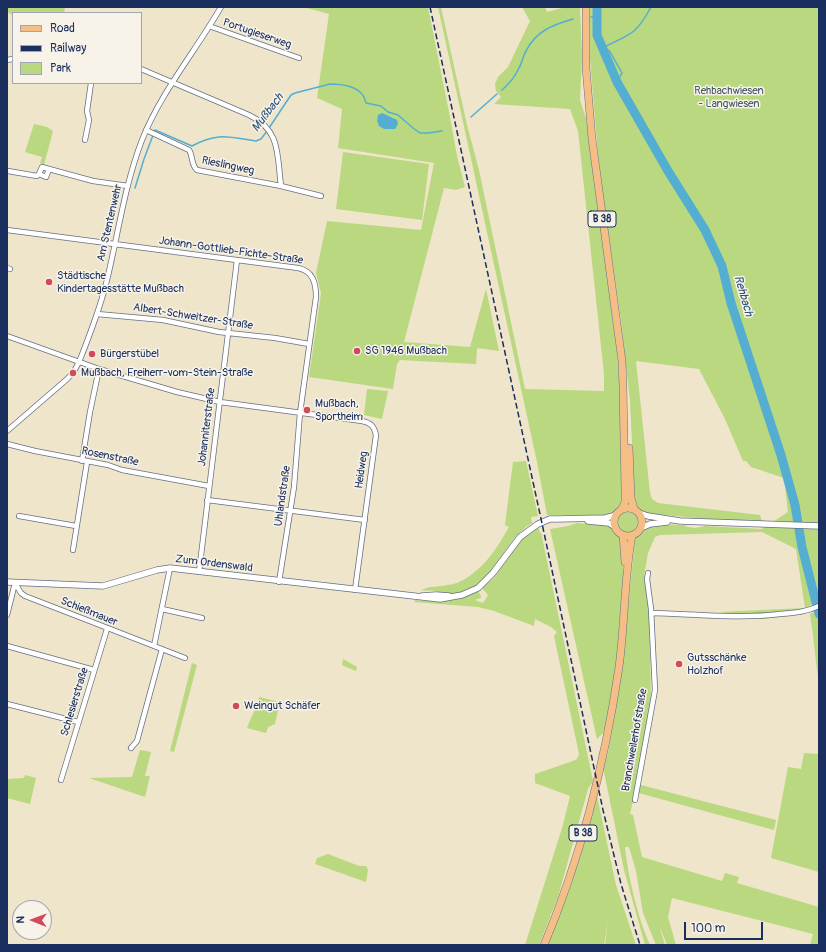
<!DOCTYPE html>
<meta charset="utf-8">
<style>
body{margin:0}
#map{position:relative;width:826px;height:952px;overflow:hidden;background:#efe5ca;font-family:Pangolin,sans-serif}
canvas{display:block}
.frame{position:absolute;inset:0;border:8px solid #1b2f5e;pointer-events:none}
.legend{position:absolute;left:12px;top:12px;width:130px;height:72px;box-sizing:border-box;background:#f7f3e8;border:1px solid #9fa5b1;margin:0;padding:5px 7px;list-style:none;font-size:12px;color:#1b2f5e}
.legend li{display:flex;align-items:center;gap:8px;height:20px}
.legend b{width:20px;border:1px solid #9fa5b1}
.north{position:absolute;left:12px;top:900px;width:40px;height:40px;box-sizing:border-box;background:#f7f3e8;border:1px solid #9fa5b1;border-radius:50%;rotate:271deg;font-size:11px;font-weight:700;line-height:16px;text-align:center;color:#1b2f5e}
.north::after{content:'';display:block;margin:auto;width:14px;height:18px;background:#d1495b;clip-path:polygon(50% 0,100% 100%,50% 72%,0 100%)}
.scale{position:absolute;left:684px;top:922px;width:79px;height:18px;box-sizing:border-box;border:2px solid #1b2f5e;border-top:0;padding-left:5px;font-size:12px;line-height:14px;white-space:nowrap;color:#1b2f5e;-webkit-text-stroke:3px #f7f3e8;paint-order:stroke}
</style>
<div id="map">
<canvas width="826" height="952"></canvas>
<div class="frame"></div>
<ul class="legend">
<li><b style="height:5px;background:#f6be87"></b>Road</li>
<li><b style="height:5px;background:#1b2f5e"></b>Railway</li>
<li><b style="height:11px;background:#b9d87f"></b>Park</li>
</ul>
<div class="north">N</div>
<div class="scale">100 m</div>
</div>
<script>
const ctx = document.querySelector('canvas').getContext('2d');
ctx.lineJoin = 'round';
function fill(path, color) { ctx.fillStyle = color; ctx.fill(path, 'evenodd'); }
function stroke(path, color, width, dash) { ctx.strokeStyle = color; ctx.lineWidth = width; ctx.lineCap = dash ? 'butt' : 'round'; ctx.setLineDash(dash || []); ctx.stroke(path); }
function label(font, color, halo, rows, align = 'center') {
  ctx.font = font + ' Pangolin,sans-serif'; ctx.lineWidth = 3; ctx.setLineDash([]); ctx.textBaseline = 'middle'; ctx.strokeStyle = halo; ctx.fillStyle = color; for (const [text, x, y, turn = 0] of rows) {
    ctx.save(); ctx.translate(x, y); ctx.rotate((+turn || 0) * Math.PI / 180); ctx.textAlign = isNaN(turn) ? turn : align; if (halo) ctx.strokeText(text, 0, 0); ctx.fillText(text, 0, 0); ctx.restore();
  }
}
fill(new Path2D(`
 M7 7H65L64 13H13V15L7 12Z
 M303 7H428L450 117 457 156 465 187 456 190 444 188 404 342 470 347 486 289 499 351 477 348 476 364 400 360 397 364 393 389 309 377 321 293 316 273 327 221 421 230 434 163 338 148 342 109 317 98 329 14Z
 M438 7H441L467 125 479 170 525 389 604 391V374L578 131 570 109 494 104 501 97 496 91 495 84 498 77 508 67 530 21 522 7H545L547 12 566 7H580L582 57 580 100 586 118 617 351 620 389 623 505 613 513 607 515H547L537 462Z
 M589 7H819V601L805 608V614L763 619 719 612 805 608 796 549 762 532 660 535 655 537 648 553 644 576 649 611 651 700 637 784 776 820 774 830 635 792 630 814 633 815 642 857 722 881 725 873 739 877 737 883 819 907V945H810L813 934 672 898 668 917 676 945H667L659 925 665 945H656L643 913 636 871 629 847H625C628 877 638 918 650 945H645L624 870 603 767 608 753 620 683 635 539C647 520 665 525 684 525L687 527 695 528 706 526 762 529 788 512 784 478 751 467 746 461H743L725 419 699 369 636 361 650 493 652 499 658 503 760 515 762 521 761 522 727 521 644 513 638 509 635 504 630 401 621 321 602 190 597 143 589 47Z
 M34 124 47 127 53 131 44 165 40 163 42 157 25 152Z
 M343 152 429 164 422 220 336 209Z
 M367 389 388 391 382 419 364 415Z
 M526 461 538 516 531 517 532 523C501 541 496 586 457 594 449 595 443 593 436 591 431 590 426 591 421 590 432 585 445 587 457 583 482 572 496 550 509 527L505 525 513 462Z
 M618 522a10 10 0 1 1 20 0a10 10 0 1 1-20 0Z
 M577 523 609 526C613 528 619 534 621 539 625 550 623 562 623 573 623 624 615 675 606 725L603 733 597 739 550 529 568 526Z
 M538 526 540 533 541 532 593 781 588 789 558 897 539 945H525L563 825 570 796 535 783V774L573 761 577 759 579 754 554 636 557 632 551 627 535 619 534 626 494 611 478 607 414 602 415 600C436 602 459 602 478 591L481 596V598L475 600 483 603 488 595 482 588 494 578 519 541Z
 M819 610V683C815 660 814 637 810 614Z
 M343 659 357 667 356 671 342 665Z
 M192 663 197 665 174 752 170 751Z
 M259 697 280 702 275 724 268 727 266 733 247 728C251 717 257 708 259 697Z
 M140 750 151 752 145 776H150L145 797 89 778 132 777Z
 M804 753 819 754V872L771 858 788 767 801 769Z
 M25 775 36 778 30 804 7 798V779L24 778Z
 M597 796 616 885 636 945H605L608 920 604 945H547L563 904Z
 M328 854 359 866H366L368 870 366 882 315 864 317 858Z`), '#b9d87f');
fill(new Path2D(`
 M382 113 397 120 398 124 395 129H384L379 126 377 121 378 115Z`), '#54aed2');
stroke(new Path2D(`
 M591 17 597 16
 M606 46C632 34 637 33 651 7
 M609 50 622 73 617 82
 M502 90C510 83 515 77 519 68 522 63 523 56 526 51 536 31 552 25 573 19
 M471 117 497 94
 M269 128 291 95 295 93 330 84C340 84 355 86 362 94 364 96 365 100 366 103L381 106 388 112 398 115 413 128 420 133H428L442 131
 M135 188 144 159 155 130 192 146C217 132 229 137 256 141L261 139 267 131`), '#54aed2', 1.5);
stroke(new Path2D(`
 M597 7V35L617 82 668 171 705 230 722 266 731 303 781 455 795 505 802 547 819 614`), '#54aed2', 9);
const minor = new Path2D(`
 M209 26 299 58
 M7 60 13 59
 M141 69 249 115C281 130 277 155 281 186
 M146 130 189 150C193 156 191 165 197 170L281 186 321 196
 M85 140 89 120 87 111 91 83
 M49 169 93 181 128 186
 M8 171 37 176 39 174 46 177 49 169 42 167 39 174
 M7 230 298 268C313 271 316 283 316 297L300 413 294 487 279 582
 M7 268 10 269
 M97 314 163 320 219 332 275 338 309 344
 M7 336 99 369 177 392 220 402 362 421C371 423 374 426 376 435L355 590
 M7 431 66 380 73 373 79 362C89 337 99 311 106 284 118 236 124 187 142 140 161 92 195 52 221 7
 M7 444 35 451 108 465 122 470 209 486
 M82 461 90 412 99 369
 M207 500 365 520
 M19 516 76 526
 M73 550 87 462
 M199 572 237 260
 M15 583 21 593 25 596 185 658
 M162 609 202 618
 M652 613C694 614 738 619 780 614 794 613 806 612 819 606
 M7 615 15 583
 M7 646 94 670
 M154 646 170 568
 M7 704 78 722
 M131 748 137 741 162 649
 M61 780 107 629
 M635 800 655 690 651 609 647 579 648 573`);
const tertiary = new Path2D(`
 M639 513 648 516 680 521 819 526
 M588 521 609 523 615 527
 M641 528 650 524 667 522
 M7 582 103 586 157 570 170 568 440 599 462 595 478 588 493 573 520 537 538 524 550 519H557L605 518 613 516 616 514
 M422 596 436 595 449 596`);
const primary = new Path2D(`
 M586 7V68L592 139 622 361 623 386 625 490V502L622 509
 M629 448 631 498 634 509
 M614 522a14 14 0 1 1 28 0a14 14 0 1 1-28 0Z
 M623 535 625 562
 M544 945C581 857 605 762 619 667 625 623 624 579 632 535`);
stroke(minor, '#656f84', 6);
stroke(tertiary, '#656f84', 7);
stroke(primary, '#656f84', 8);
stroke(minor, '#fff', 4.5);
stroke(tertiary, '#fff', 5.5);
stroke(primary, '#f6be87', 7);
stroke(new Path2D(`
 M430 7 543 528 603 810 621 884 640 945`), '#1b2f5e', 1.5, [6, 3]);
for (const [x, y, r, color] of [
 [49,282,4,"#d1495b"],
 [357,351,4,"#d1495b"],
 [92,354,4,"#d1495b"],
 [73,373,4,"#d1495b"],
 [307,410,4,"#d1495b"],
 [679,664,4,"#d1495b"],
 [236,706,4,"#d1495b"]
]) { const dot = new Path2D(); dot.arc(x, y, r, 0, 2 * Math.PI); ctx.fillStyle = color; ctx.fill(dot); stroke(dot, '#f7f3e8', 1.5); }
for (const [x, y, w] of [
 [602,219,28],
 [583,833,28]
]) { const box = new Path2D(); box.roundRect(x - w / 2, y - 8, w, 16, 3); ctx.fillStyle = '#f7f3e8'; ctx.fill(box); stroke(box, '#1b2f5e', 1); }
label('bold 10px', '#1b2f5e', null, [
 ["B 38",602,219],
 ["B 38",583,833]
]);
label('11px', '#1b2f5e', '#f7f3e8', [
 ["Portugieserweg",257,34,19],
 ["Rieslingweg",228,166,12],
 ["Am Stentenwehr",110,223,-77],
 ["Johann-Gottlieb-Fichte-Straße",231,251,8],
 ["Albert-Schweitzer-Straße",193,317,9],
 ["Johanniterstraße",207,427,-83],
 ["Rosenstraße",110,457,12],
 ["Heidweg",362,470,-82],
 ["Uhlandstraße",283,496,-82],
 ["Zum Ordenswald",214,564,7],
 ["Schießmauer",89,612,22],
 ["Schlesierstraße",75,702,-73],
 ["Branchweilerhofstraße",635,740,-80]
]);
label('11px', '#425966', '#f7f3e8', [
 ["Rehbachwiesen",729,91],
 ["- Langwiesen",729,104]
]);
label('11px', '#1b2f5e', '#f7f3e8', [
 ["Städtische",57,276],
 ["Kindertagesstätte Mußbach",57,289],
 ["SG 1946 Mußbach",365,351],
 ["Bürgerstübel",100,354],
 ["Mußbach, Freiherr-vom-Stein-Straße",81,373],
 ["Mußbach,",315,404],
 ["Sportheim",315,417],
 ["Gutsschänke",687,658],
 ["Holzhof",687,671],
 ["Weingut Schäfer",244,706]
], 'left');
label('italic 12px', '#2c5581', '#f7f3e8', [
 ["Mußbach",268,113,-53],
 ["Rehbach",743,296,74]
]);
</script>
